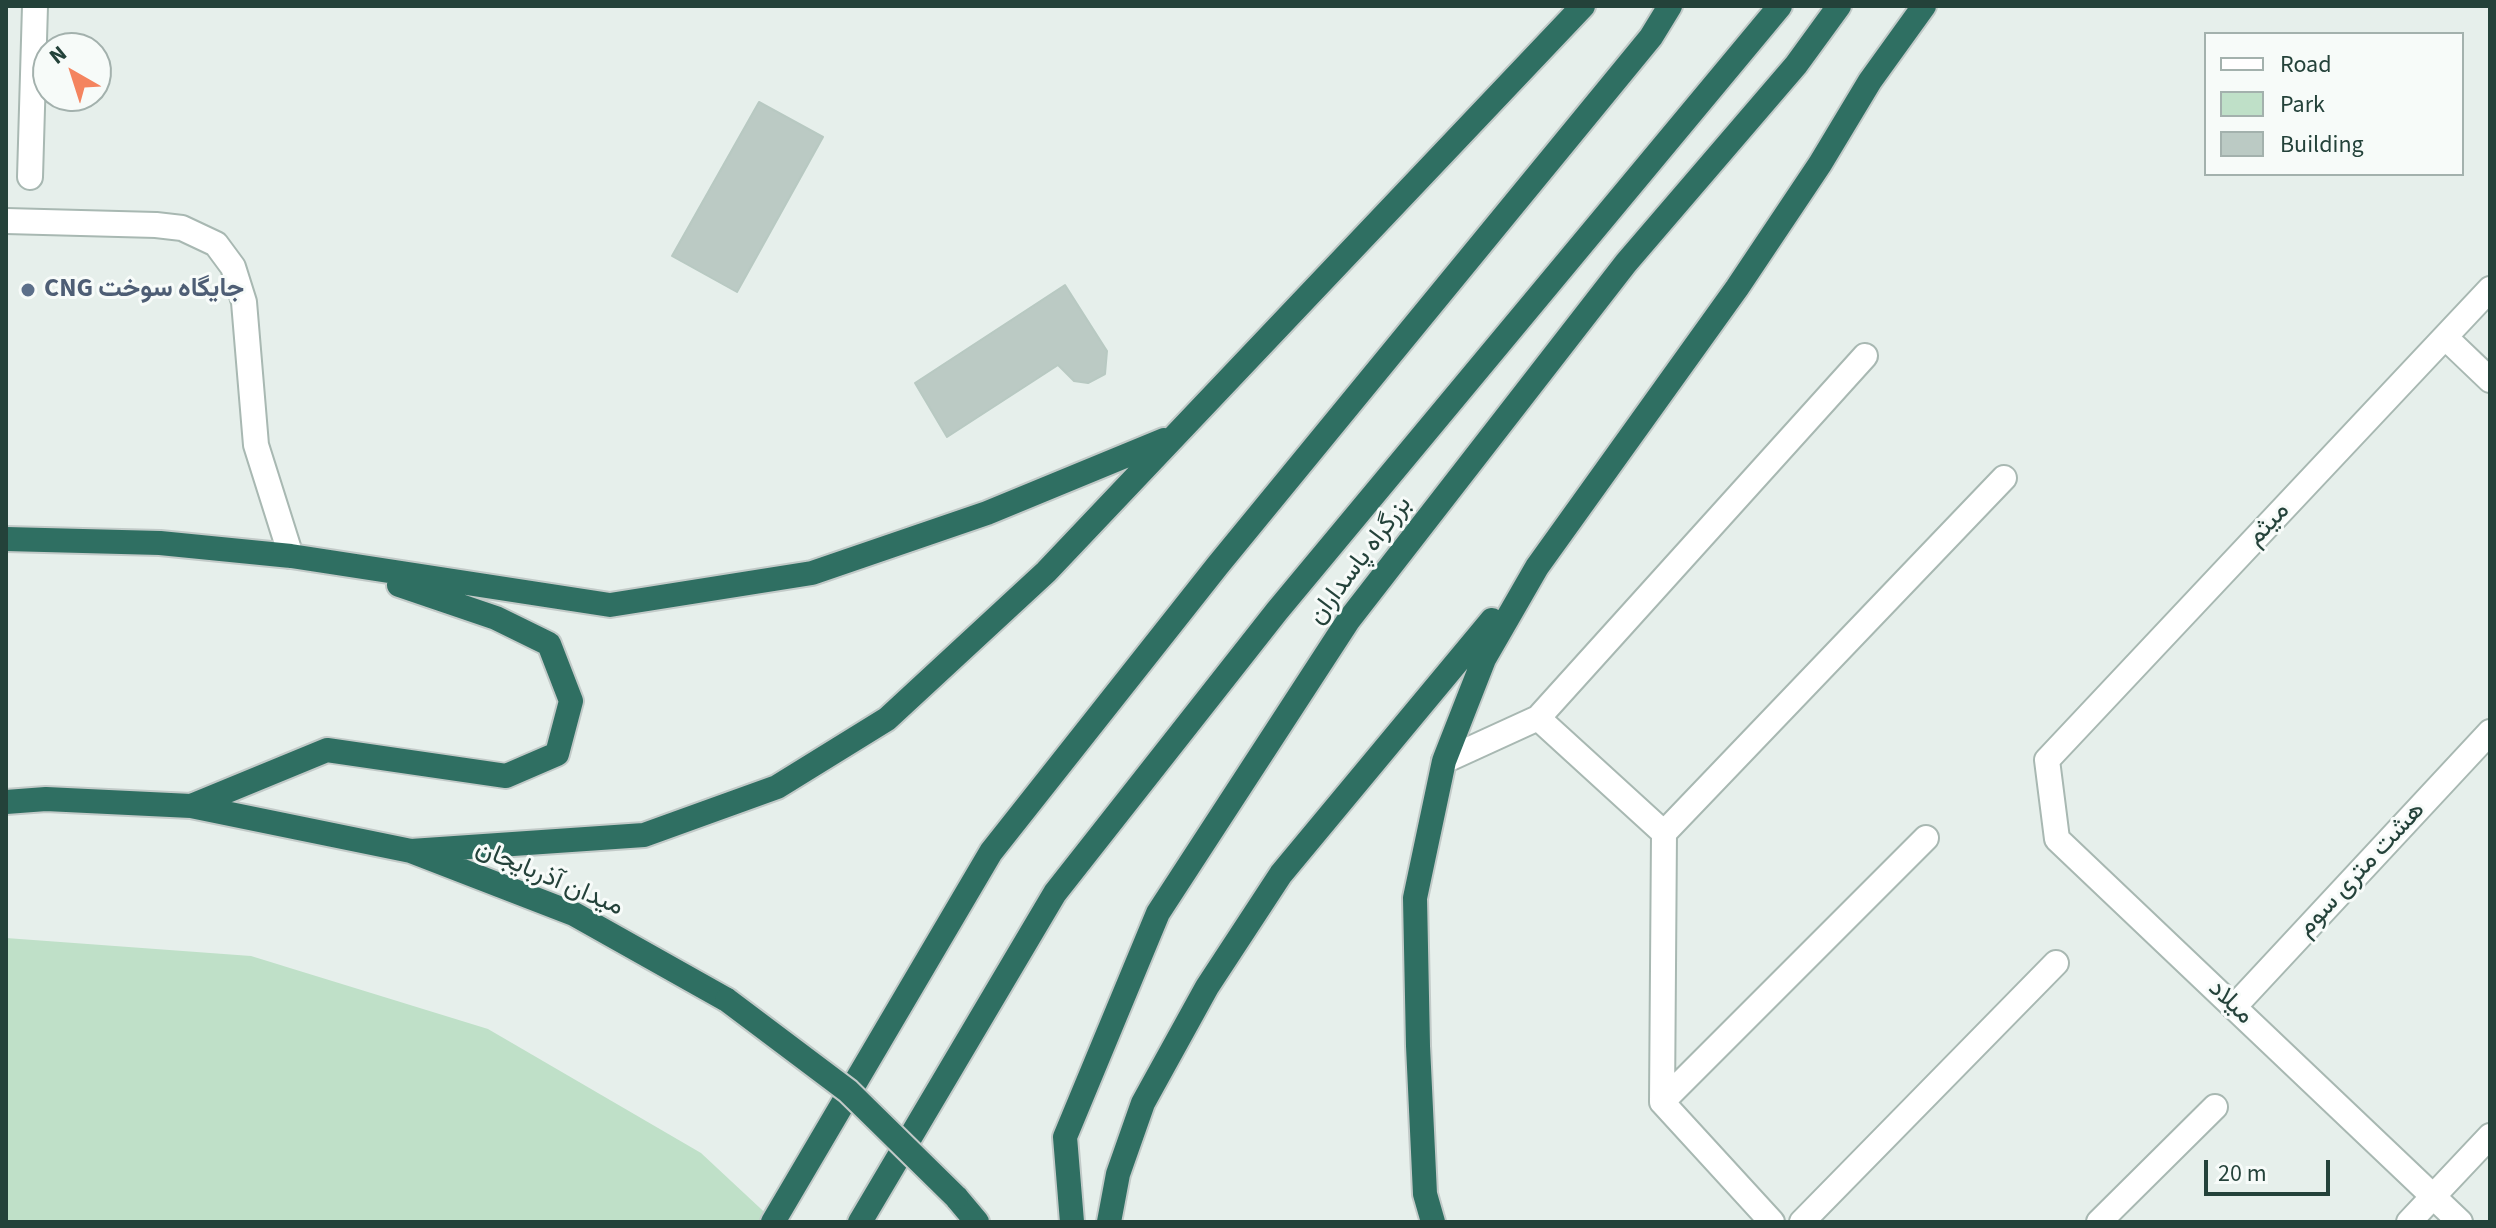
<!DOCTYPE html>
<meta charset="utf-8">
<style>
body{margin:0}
#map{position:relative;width:2496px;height:1228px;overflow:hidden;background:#e6efeb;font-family:"Source Sans 3",sans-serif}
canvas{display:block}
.frame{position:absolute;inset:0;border:8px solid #24423a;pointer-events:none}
.legend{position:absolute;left:2204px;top:32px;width:260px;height:144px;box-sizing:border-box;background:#f7fbf9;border:2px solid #a3b1ad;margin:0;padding:10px 14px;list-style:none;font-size:24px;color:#24423a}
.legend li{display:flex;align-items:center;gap:16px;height:40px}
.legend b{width:40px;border:2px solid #a3b1ad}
.north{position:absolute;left:32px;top:32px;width:80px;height:80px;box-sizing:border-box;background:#f7fbf9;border:2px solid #a3b1ad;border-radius:50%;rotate:321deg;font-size:22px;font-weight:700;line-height:32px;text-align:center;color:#24423a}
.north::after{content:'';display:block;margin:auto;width:28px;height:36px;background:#f4845f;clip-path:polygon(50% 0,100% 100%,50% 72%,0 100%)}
.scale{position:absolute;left:2204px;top:1160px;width:126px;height:36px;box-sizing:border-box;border:4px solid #24423a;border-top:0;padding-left:10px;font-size:24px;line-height:28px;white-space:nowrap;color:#24423a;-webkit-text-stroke:6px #f7fbf9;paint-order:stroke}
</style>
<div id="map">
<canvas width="2496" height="1228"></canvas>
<div class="frame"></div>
<ul class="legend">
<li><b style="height:10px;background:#fff"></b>Road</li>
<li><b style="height:22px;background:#bfe0c8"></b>Park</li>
<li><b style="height:22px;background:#bbcac4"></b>Building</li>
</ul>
<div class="north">N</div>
<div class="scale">20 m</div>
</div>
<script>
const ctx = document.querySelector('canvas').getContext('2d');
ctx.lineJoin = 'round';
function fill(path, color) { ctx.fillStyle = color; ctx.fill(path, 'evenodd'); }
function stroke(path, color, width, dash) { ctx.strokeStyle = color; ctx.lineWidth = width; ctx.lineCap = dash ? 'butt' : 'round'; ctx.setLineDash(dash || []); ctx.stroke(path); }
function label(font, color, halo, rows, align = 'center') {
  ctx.font = font + ' "Source Sans 3",Vazirmatn,sans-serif'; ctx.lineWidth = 6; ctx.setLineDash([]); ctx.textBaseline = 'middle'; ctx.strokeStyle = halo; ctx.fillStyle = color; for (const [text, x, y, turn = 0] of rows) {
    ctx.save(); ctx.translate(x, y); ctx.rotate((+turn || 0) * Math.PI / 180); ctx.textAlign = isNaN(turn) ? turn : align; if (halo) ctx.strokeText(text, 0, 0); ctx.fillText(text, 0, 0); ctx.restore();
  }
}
fill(new Path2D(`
 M6 938 251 956 488 1029 701 1153 775 1222H6Z`), '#bfe0c8');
const building = new Path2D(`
 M759 102 823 137 737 292 672 256Z
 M1065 285 1107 351 1105 374 1088 383 1074 381 1058 365 947 437 915 383Z`);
fill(building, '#bbcac4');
stroke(building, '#b8c9c2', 2);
const lane = new Path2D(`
 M6 221 156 225 182 228 216 244 233 267 244 302 256 445 291 556
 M2234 1007 2490 732
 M2409 1222 2490 1136`);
const street = new Path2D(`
 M30 177 35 6
 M2445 337 2490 380
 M1538 718 1865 356
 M1444 761 1538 718 1664 833 1662 1102 1772 1222
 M1664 833 2004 478
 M1662 1102 1926 838
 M1802 1222 2056 963
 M2099 1222 2215 1107
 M2460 1222 2057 839 2047 760 2490 289`);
const highway = new Path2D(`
 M6 539 160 543 291 556 610 605 812 573 987 513 1164 440
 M6 802 46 799 191 806 411 851 574 914 727 1000
 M191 806 327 750 506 776 557 754 571 701 549 644 496 618 399 585
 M411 851 644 835 777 787 887 719 1046 572 1583 6
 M956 1197 977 1222
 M773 1222 991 852 1218 565 1651 37 1670 6
 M860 1222 1055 893 1277 611 1780 6
 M1072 1222 1065 1137 1158 913 1348 621 1626 263 1796 65 1839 6
 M1109 1222 1118 1174 1143 1103 1207 987 1281 874 1492 620
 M1433 1222 1425 1194 1418 1046 1415 898 1444 761 1484 659 1537 567 1737 288 1820 164 1870 81 1924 6`);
stroke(lane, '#a8b8b2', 28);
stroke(street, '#a8b8b2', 28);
stroke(highway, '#c2cac8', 28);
stroke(lane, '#fff', 24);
stroke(street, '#fff', 24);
stroke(highway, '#2f6f62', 24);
const highwayBridge = new Path2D(`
 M727 1000 848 1091 956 1197`);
stroke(highwayBridge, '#c2cac8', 28, []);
stroke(highwayBridge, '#2f6f62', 24);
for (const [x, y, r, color] of [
 [28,290,8,"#5c6f8a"]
]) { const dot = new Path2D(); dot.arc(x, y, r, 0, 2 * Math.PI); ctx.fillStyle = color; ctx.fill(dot); stroke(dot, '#f7fbf9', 3); }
label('bold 26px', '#4e5e75', '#f7fbf9', [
 ["CNG جایگاه سوخت",44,290]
], 'left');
label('26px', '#24423a', '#f7fbf9', [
 ["میثم",2269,525,-47],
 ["بزرگراه پاسداران",1361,561,-53],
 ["هشت متری سوم",2362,870,-47],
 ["میدان آذربایجان",549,879,23],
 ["میلاد",2230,1003,44]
]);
</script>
